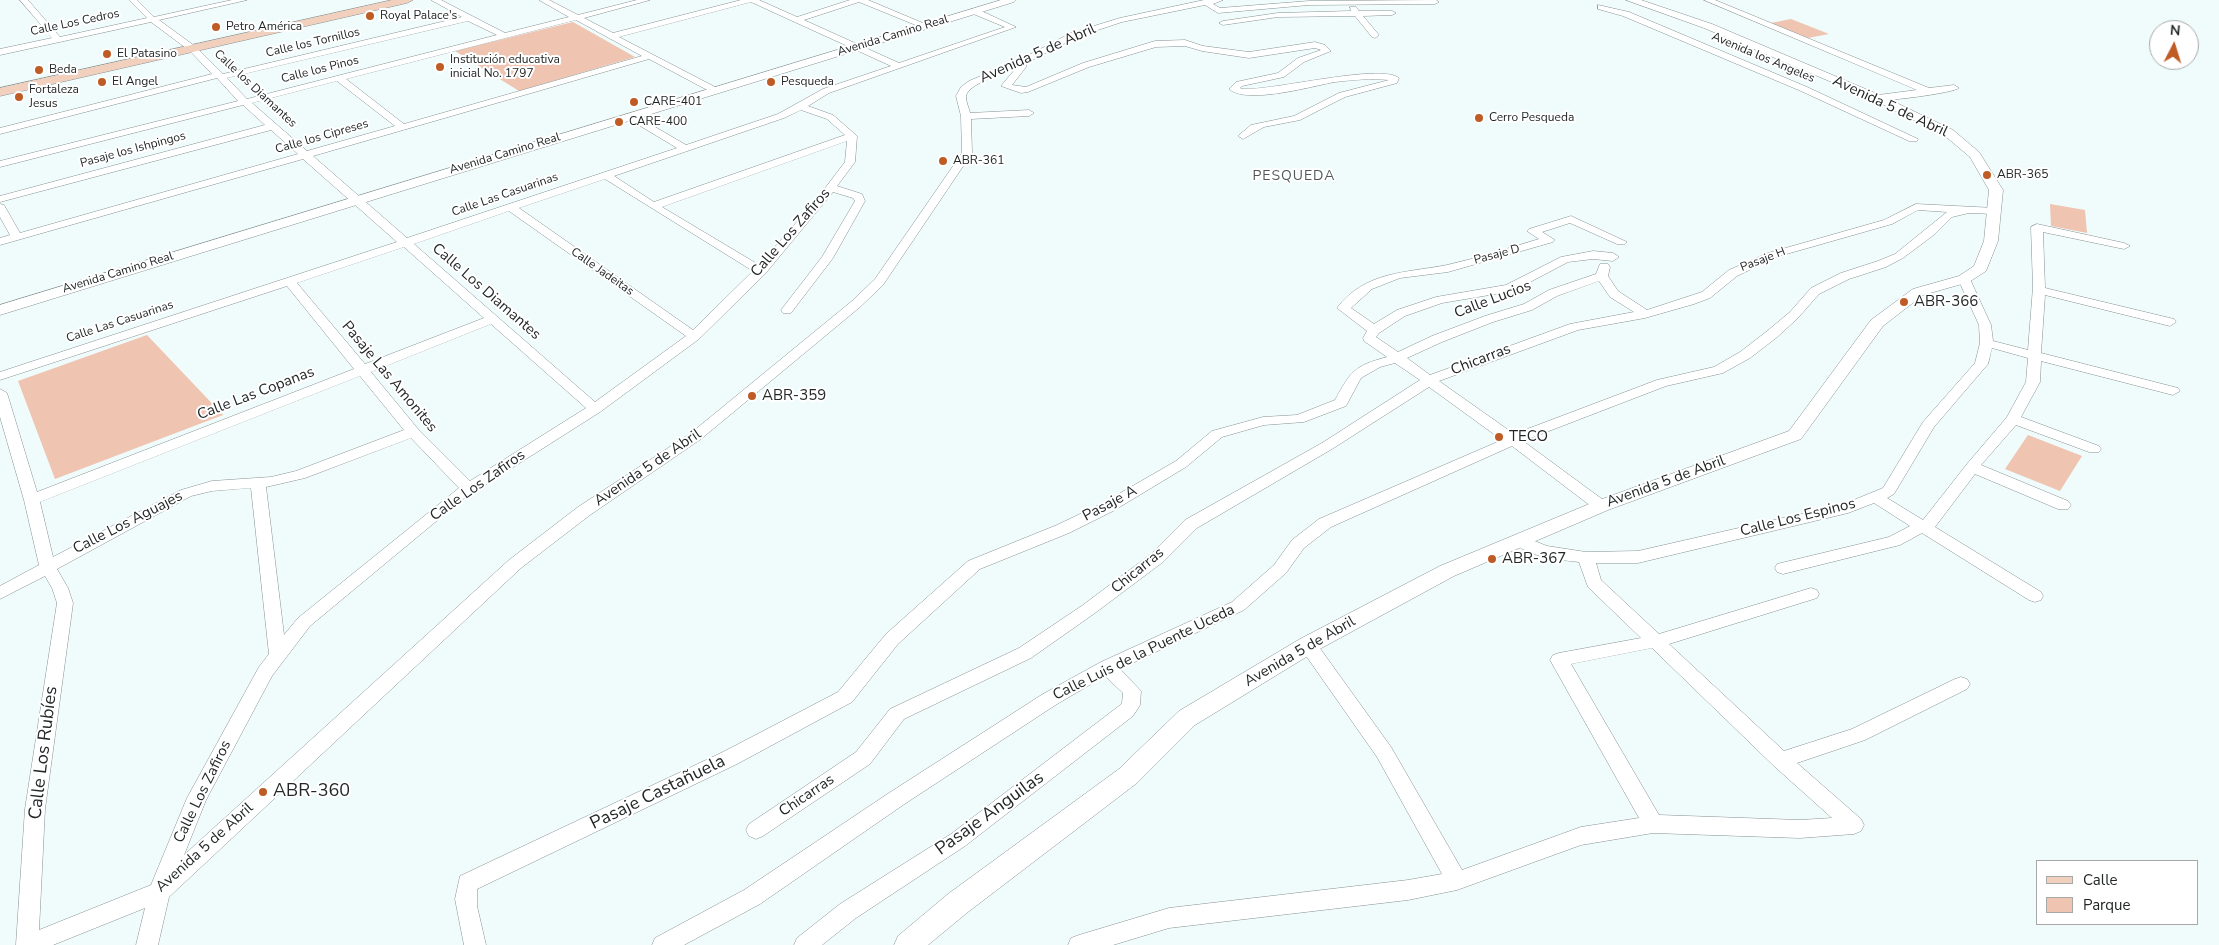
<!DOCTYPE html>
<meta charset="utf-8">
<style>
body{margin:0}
#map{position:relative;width:2219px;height:945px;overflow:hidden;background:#f0fbfc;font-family:"Nunito Sans",sans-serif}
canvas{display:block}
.legend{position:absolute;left:2036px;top:860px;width:162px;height:65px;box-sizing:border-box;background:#fff;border:1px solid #a7a9a9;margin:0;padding:6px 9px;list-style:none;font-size:15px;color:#232727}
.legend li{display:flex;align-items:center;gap:10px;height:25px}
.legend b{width:25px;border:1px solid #a7a9a9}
.north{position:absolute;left:2149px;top:20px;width:50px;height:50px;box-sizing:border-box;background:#fff;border:1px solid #a7a9a9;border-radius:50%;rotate:5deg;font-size:14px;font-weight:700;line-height:20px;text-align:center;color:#232727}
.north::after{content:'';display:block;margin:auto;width:18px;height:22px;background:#bf5b25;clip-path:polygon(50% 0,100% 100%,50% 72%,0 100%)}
</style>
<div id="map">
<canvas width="2219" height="945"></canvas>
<ul class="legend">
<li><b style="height:6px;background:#f1d0be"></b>Calle</li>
<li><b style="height:14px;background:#efc4b0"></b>Parque</li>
</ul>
<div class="north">N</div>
</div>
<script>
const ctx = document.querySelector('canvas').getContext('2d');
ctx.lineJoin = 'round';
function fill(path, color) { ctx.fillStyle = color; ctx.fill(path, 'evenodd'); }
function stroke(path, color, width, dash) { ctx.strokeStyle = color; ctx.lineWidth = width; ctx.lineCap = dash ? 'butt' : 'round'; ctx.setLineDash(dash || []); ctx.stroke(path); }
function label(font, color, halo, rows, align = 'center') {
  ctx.font = font + ' "Nunito Sans",sans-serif'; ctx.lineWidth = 4; ctx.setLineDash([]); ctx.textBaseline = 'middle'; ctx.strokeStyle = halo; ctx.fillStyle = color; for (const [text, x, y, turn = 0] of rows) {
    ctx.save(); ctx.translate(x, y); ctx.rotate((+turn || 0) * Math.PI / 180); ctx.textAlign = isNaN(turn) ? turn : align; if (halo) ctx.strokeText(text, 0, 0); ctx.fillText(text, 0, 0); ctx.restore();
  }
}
fill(new Path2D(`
 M1791 19 1829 34 1808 38 1771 23Z
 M573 22 635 57 519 91 455 51Z
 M2050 204 2085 210 2087 233 2051 226Z
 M147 335 223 415 55 479 18 381Z
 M2028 435 2082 456 2060 491 2005 469Z`), '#efc4b0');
const minor = new Path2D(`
 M20 0H28L60 37 147 18 129 0H137L154 17 232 0H247L159 20 196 47 223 74 462 17 431 0H441L505 33 569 17 539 0H549L578 15 637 0H650L584 18 613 33 741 0H759L797 17 850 0H868L930 26 923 28 859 2 804 20 899 63 1005 27 971 13V9H977L1016 27 829 93 808 106 833 115 857 136 855 162 837 186 862 194 865 201 833 258 791 313H783L781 310 822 257 855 201 853 198 833 192 765 274 699 339 600 412 463 499 310 626 272 676 206 800 184 855 509 560 578 507 691 433 852 301 875 279 962 153 961 116 956 96 961 87 969 81 1023 58 1071 33 1120 18 1204 0H1223L1213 4 1220 8 1309 1 1436 0 1439 2 1435 4 1309 5 1218 13 1205 5 1122 22 1077 37 1026 63V67L1012 85 1026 87 1083 63 1155 41 1185 40 1203 46 1249 52 1315 42 1325 45 1331 51 1304 62 1284 77 1242 86 1240 88 1242 89C1273 91 1380 63 1399 78L1397 83 1345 97 1300 120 1264 127 1243 139 1238 136 1251 125 1294 116 1339 93 1389 80C1372 78 1352 80 1335 82 1312 86 1247 105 1229 89L1236 82 1278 73 1298 58 1321 50 1315 48 1249 58 1202 51 1185 46 1156 47 1089 67 1028 92 1021 93 1001 86 1017 67C1007 72 966 84 966 97 966 102 969 108 970 113L1029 110 1034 113 1029 116 971 119 972 153 883 285 860 307 701 439 590 515 521 568 169 897 158 945H136L145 908 53 945H16L25 809 57 603 52 588 45 576 0 599V586L39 565 24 500 0 417V389L7 393 37 492 354 369 287 286 0 380V372L397 242 303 159 0 245V238L10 235 0 217V204L4 205 20 233 298 154 271 130 0 202V196L265 125 243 105 0 167V161L238 101 217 78 0 134V128L212 74 190 51 151 22 0 55V49L52 38ZM751 2 891 66 823 89 778 114 686 145 633 114H627V118L677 148 407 238 313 156 649 59 711 92H717V88L619 37ZM576 20 642 56 404 124 346 79ZM468 21 497 35 247 99 227 78ZM337 81 395 126 307 151 252 103ZM801 110 827 119 845 135 654 202 614 176 784 118ZM847 141 845 162 816 200 759 265 662 207ZM605 179 753 271 693 330 519 208ZM509 211 686 336 595 402 414 244ZM404 247 484 318 365 364 297 283ZM491 324 586 408 470 481 418 429 371 372ZM360 376 404 430 296 471 271 477 212 481 181 490 53 557 40 502ZM411 438 459 488 298 618 284 635 266 487 305 478ZM251 488 269 654 259 667 187 798 151 885 39 930 45 809 73 603 68 588 57 569 191 496 212 491Z
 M1704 0H1715L1929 88 1954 85 1959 88C1953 93 1884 102 1875 100L1873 98 1878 95 1917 90Z
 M1598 5 1629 12 1807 87 1918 139 1917 141H1909L1801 91 1623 16 1598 9Z
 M1350 7H1356L1359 11H1392L1396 13 1392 15 1363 16 1379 35 1375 38 1372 37 1355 16 1278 17 1223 25 1219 23 1223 21 1278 13 1351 11Z
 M1916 204 1995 208 2001 211 1995 214 1969 213 1952 217 1935 234 1903 258 1886 267 1849 279 1819 294 1798 318 1776 338 1750 358 1723 373 1666 386 1523 441 1606 502 1609 506 1606 510H1596L1512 446 1331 527 1304 548 1286 573 1244 610 1120 669 1141 691 1140 705 1133 716 965 846 856 918 822 945H794L797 938 840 904 951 834 1119 706 1122 703 1123 693 1105 676 1057 704 903 805 760 904 684 945H652L655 938 744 890 889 793 1043 694 1101 662 1232 602 1274 565 1292 540 1319 519 1502 440 1429 387 1332 449 1197 528 1163 562 1095 613 1031 658 904 719 870 764 763 836 756 839 749 836 746 830 749 824 856 752 890 709 1019 648 1083 605 1151 554 1185 520 1322 443 1420 380 1395 363 1380 367 1361 378 1346 406 1304 422 1264 425 1222 437 1186 467 1113 511 1069 533 980 569 898 644 852 702 737 764 477 889V906L486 945H464L455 899 460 876 723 752 838 692 886 634 968 561 1057 525 1103 503 1176 461 1212 431 1263 417 1297 415 1335 400C1351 371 1354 366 1387 357L1364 341 1363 338 1367 331 1337 308C1365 271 1406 273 1447 265 1478 258 1509 248 1539 239L1527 231 1529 229 1571 216 1627 242 1625 244H1617L1570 223 1542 232 1555 240 1553 242 1448 272 1400 278 1372 289 1351 308 1374 324 1397 310 1436 297 1506 285 1561 257 1593 251 1613 253 1619 257 1613 261 1593 259 1568 262 1513 291 1442 303 1405 316 1379 333 1376 337 1398 352 1432 336 1485 316 1524 304 1549 290 1596 274 1600 264H1608L1610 267 1608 276 1618 291 1647 310 1702 292 1729 270 1768 253 1884 220ZM1918 210 1947 212 1895 254 1878 261 1841 273 1811 288 1790 312 1766 332 1740 352 1714 367 1657 380 1514 434 1439 381 1578 330 1645 318 1694 304 1710 298 1737 276 1776 257 1892 224ZM1599 281 1610 297 1634 312 1570 324 1430 375 1407 358 1442 342 1493 322 1532 310 1557 296Z
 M2037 224 2124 243 2130 246 2124 249 2043 232 2045 288 2174 319 2176 322 2170 326 2045 295 2041 353 2178 388 2180 391 2173 395 2041 361 2040 382 2021 417 2099 446 2101 449 2099 452H2089L2016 425 1981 465 2068 501 2071 505 2068 509H2058L1975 474 1935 527 2041 592 2043 596 2041 600 2035 602 2029 600 1922 533 1900 545 1783 574 1777 572 1775 568 1777 564 1889 537 1910 526 1874 503 1848 513 1638 563H1596L1601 580 1659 634 1811 588 1817 590 1819 594 1817 598 1669 644 1784 751 1852 729 1955 679 1961 677 1967 679 1970 684 1967 689 1865 740 1797 763 1861 819 1864 825 1861 831 1854 834 1800 838 1653 833 1581 845 1457 890 1408 900 1169 928 1113 945H1068L1071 938 1079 935 1169 908 1408 880 1442 874 1377 757 1302 650 1299 645 1302 640 1308 638 1314 640 1391 747 1462 870 1581 827 1639 818 1550 660 1553 655 1559 653 1641 638 1588 587 1579 562C1562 560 1524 557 1514 541L1516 537 1522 536 1547 546 1586 552 1638 551 1844 504 1883 488 1923 422 1975 363 1980 343 1979 325 1958 279 1960 276 1964 275 1970 279 1991 325 1993 341 2028 350 2033 287 2031 227ZM1992 348 2028 358 2026 382 2007 417 1967 464 1923 520 1887 498 1894 494 1934 427 1988 364ZM1652 648 1774 766 1832 818 1800 820 1659 815 1571 664Z`);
const tertiary = new Path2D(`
 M1001 0H1016L1014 2 0 315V305Z
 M1626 0H1641L1712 24 1882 96 1953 130 1979 152 2003 190 1998 241 1986 271 1969 282 1923 295 1883 326 1801 439 1608 510 1454 576 1316 651 1195 725 1137 783 968 912 928 945H894L898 936 948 894 1119 769 1179 711 1300 639 1440 566 1594 502 1789 431 1871 320 1913 289 1959 276 1974 266 1984 241 1989 190 1970 157 1945 136 1874 100 1704 28Z`);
const secondary = new Path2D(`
 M392 0H413L407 3 0 96V88Z`);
stroke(minor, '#879192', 1);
stroke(tertiary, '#879192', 1);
stroke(secondary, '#879192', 1);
fill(minor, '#fff');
fill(tertiary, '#fff');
fill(secondary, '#f1d0be');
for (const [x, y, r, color] of [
 [370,16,5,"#bf5b25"],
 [216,27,5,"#bf5b25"],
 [107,54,5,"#bf5b25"],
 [440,67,5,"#bf5b25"],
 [39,70,5,"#bf5b25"],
 [102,82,5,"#bf5b25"],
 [771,82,5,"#bf5b25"],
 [19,97,5,"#bf5b25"],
 [634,102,5,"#bf5b25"],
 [1479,118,5,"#bf5b25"],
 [619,122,5,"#bf5b25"],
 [943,161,5,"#bf5b25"],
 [1987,175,5,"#bf5b25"],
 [1904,302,5,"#bf5b25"],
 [752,396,5,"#bf5b25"],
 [1499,437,5,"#bf5b25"],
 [1492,559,5,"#bf5b25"],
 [263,792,5,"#bf5b25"]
]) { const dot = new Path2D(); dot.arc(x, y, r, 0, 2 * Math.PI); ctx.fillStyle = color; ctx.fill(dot); stroke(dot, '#fff', 2); }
label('12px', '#232727', '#fff', [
 ["Royal Palace's",380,16],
 ["Petro América",226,27],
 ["El Patasino",117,54],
 ["Institución educativa",450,60],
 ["inicial No. 1797",450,74],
 ["Beda",49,70],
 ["El Angel",112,82],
 ["Pesqueda",781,82],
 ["Fortaleza",29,90],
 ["Jesus",29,104],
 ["CARE-401",644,102],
 ["Cerro Pesqueda",1489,118],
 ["CARE-400",629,122],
 ["ABR-361",953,161],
 ["ABR-365",1997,175]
], 'left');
label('12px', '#232727', '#fff', [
 ["Calle Los Cedros",75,23,-12],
 ["Avenida Camino Real",893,36,-17],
 ["Calle los Tornillos",313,43,-13],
 ["Avenida los Angeles",1763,58,23],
 ["Calle los Pinos",320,70,-14],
 ["Calle los Diamantes",255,89,43],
 ["Calle los Cipreses",322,137,-16],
 ["Pasaje los Ishpingos",133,150,-15],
 ["Avenida Camino Real",505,154,-17],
 ["Calle Las Casuarinas",505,195,-19],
 ["Pasaje D",1497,255,-15],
 ["Pasaje H",1763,260,-21],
 ["Calle Jadeitas",602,272,35],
 ["Avenida Camino Real",118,273,-17],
 ["Calle Las Casuarinas",120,322,-18]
]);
ctx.letterSpacing = '1px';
label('14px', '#50595a', '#fff', [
 ["PESQUEDA",1294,177]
]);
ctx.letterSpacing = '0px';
label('15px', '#232727', '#fff', [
 ["Avenida 5 de Abril",1038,54,-24],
 ["Avenida 5 de Abril",1890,107,25],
 ["Calle Los Zafiros",791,233,-49],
 ["Calle Los Diamantes",486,292,41],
 ["Calle Lucios",1493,300,-21],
 ["Chicarras",1481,360,-21],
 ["Pasaje Las Amonites",389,377,50],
 ["Calle Las Copanas",256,394,-21],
 ["Avenida 5 de Abril",648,468,-34],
 ["Avenida 5 de Abril",1666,482,-20],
 ["Calle Los Zafiros",478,486,-35],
 ["Pasaje A",1110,504,-28],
 ["Calle Los Espinos",1798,518,-14],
 ["Calle Los Aguajes",128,523,-27],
 ["Chicarras",1138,571,-39],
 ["Avenida 5 de Abril",1300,652,-30],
 ["Calle Luis de la Puente Uceda",1144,653,-26],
 ["Calle Los Zafiros",203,792,-64],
 ["Chicarras",807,796,-34],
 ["Avenida 5 de Abril",205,848,-42]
]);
label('15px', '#232727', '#fff', [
 ["ABR-366",1914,302],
 ["ABR-359",762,396],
 ["TECO",1509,437],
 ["ABR-367",1502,559]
], 'left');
label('18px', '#232727', '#fff', [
 ["Calle Los Rubíes",44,753,-83],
 ["Pasaje Castañuela",658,793,-26],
 ["Pasaje Anguilas",990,814,-36]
]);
label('18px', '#232727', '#fff', [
 ["ABR-360",273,792]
], 'left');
</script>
